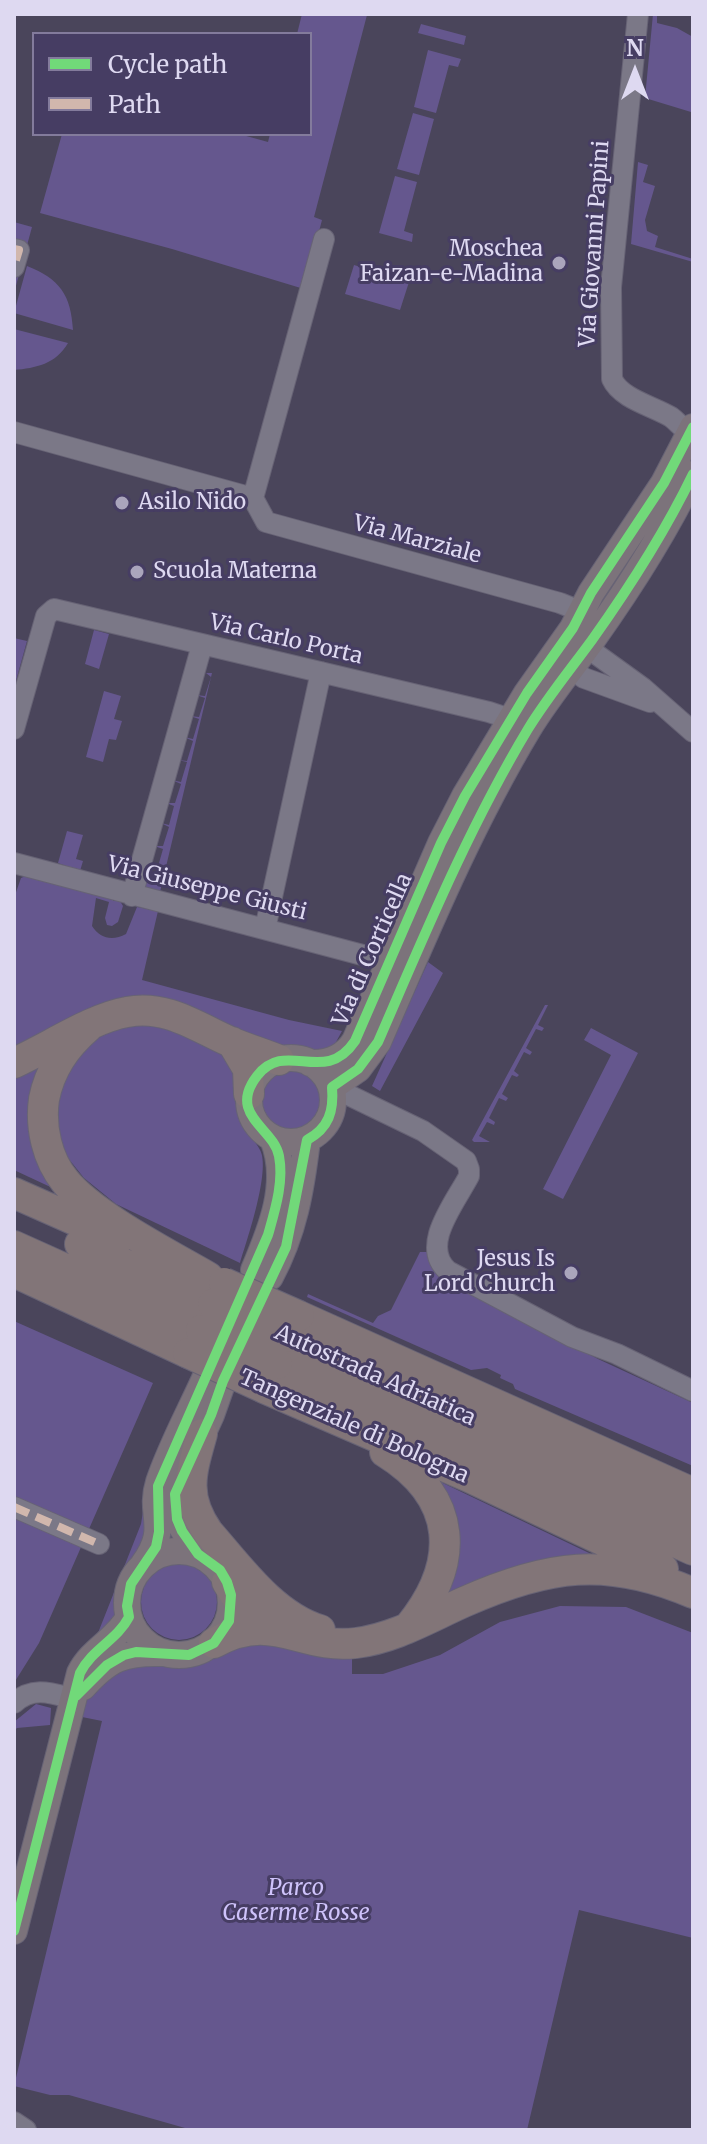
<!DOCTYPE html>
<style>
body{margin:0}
#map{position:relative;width:707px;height:2144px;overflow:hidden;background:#4a455b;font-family:Merriweather,serif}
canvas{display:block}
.frame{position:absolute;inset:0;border:16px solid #ded9f1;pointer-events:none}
.legend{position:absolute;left:32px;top:32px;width:280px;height:104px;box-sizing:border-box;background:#463d63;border:2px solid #837b9c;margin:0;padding:10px 14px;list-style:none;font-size:24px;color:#ded9f1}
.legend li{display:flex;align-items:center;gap:16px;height:40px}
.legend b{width:40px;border:2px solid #837b9c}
.north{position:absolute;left:595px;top:32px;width:80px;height:80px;-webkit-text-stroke:6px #463d63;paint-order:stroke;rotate:0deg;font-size:22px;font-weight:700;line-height:32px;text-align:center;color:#ded9f1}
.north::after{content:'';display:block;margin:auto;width:28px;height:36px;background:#ded9f1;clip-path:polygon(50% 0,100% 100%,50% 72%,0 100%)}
</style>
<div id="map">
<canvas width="707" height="2144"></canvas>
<div class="frame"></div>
<ul class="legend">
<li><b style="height:10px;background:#71d979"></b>Cycle path</li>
<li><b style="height:10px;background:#d1b7ad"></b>Path</li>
</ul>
<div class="north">N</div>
</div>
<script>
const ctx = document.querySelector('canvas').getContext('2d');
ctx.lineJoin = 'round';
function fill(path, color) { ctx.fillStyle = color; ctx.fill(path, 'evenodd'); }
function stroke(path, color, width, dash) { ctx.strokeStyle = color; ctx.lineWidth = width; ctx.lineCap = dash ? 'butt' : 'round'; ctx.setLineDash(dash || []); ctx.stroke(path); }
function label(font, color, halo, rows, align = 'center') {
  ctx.font = font + ' Merriweather,serif'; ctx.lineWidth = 6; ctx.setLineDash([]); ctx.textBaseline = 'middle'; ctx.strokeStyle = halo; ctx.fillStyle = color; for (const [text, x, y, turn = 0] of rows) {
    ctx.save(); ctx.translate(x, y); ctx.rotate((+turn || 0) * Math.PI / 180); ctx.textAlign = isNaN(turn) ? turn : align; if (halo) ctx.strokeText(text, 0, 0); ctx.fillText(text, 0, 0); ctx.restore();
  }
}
fill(new Path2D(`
 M302 14 367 15 314 217 322 220 304 289 172 249 40 213 62 134H239L268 142 270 134H310V34H297Z
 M653 14H657V23L677 28 693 37 691 112 645 98Z
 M421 24 466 36 464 45 418 33Z
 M428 50 461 59 458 67 449 65 436 113 414 107Z
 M413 113 434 119 419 175 397 169Z
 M638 162 648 165 643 182 655 186 645 220 647 231 658 236 655 247 693 259V262L631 244Z
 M395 176 417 182 404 231 413 234 412 242 379 233Z
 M14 222 32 227 14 293Z
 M354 265 409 282 400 310 345 294Z
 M27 266C60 279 71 295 73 330L14 313Z
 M14 329 68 343C56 364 36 368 14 370Z
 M94 630 109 634 99 669 85 664Z
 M14 638 27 641 14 688Z
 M206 673H212L160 892H145L143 882 153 884 163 849 154 846H163L169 827 161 823 169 825 174 806 166 803H175L181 784 172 780 181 782 187 762 178 760 187 761 193 741 184 737 193 739 199 719 190 716 199 717 205 698 196 695 205 696 211 677Z
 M104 691 121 696 114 719 122 721 116 740 109 739 103 762 86 757Z
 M67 831 83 835 76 859 83 861 80 871 58 863Z
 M28 875 113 899V901H120L123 906 118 922 112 926 107 925 105 918 109 902 96 898 92 926C100 939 113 941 126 934L137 907 158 911 142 980 289 1020 342 1031 336 1042 339 1045 321 1051 298 1047 276 1049 182 1008 14 1054V898L21 878Z
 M428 962 443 973 380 1091 372 1086Z
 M545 1005H548L538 1025 544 1028 542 1031 536 1029 526 1048 532 1052 530 1055 524 1052 514 1071 519 1075 517 1077 512 1075 502 1094 508 1098 506 1101 499 1098 489 1118 495 1122 494 1125 487 1122 479 1136 490 1142H474L472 1140Z
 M150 1021C176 1032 242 1050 243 1082 244 1096 237 1111 242 1125 246 1134 256 1141 260 1150 271 1170 247 1240 240 1263L116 1204 84 1178 56 1143 57 1083 95 1034Z
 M591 1028 638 1053 563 1199 543 1189 611 1055 584 1040Z
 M52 1053 59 1191 14 1170V1070Z
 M261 1101a30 30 0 1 1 60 0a30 30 0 1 1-60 0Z
 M420 1252H427L432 1266 442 1278 598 1359 693 1403V1466L515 1389 513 1384 500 1378 501 1375 487 1368 471 1370 307 1297 308 1294 373 1323 378 1316 391 1310Z
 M14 1321 153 1383 39 1643 14 1683Z
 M424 1474 612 1564 434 1610 446 1574Z
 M146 1493 148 1526 142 1549 126 1573 121 1586 118 1614 96 1638 141 1524Z
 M141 1602a38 38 0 1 1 76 0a38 38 0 1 1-76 0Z
 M560 1606 626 1607 693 1633V1938L579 1910 527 2130H192L69 2095H50L14 2086 102 1721 77 1716C91 1687 122 1662 155 1660 168 1659 180 1663 193 1660 210 1657 224 1646 238 1637L352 1657V1674H383L440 1655 500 1622Z
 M36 1704 51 1708 50 1725 17 1728 14 1731V1722Z`), '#65578e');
const minor = new Path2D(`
 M638 14 611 287 612 379C621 399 653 406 671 417 678 422 682 429 691 433
 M324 239 253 498 266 522 560 603 570 607 580 615
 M14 249 19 250 14 267
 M14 432 253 498
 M590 643 596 654 643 688 693 732
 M570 668 584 678 650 702
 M14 729 46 616 54 609 489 712 510 719
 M14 863 389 962
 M132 896 202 645
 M265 929 321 672
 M332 1087 423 1131 466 1161 469 1169V1176C455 1203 419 1246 448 1271L572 1337 617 1354 693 1391
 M14 1507 99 1544
 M14 1703C33 1686 51 1693 74 1699
 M14 2122 26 2130`);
const major = new Path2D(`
 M249 1100a42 42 0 1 1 84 0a42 42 0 1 1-84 0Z
 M310 1063C329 1064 345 1057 355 1041L441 843 465 796 527 693 573 628 591 593 664 483 693 427
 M332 1087 358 1069 378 1042C424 936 468 829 528 729 547 698 570 670 592 640 629 588 665 532 693 474
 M254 1270C271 1230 291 1182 273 1139
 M270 1277C294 1232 301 1190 307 1140
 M127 1603a52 52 0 1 1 104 0a52 52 0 1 1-104 0Z
 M198 1554 177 1519 175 1494 211 1415 223 1381
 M143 1565C171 1526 148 1517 159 1482 171 1446 191 1410 207 1374
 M83 1687C109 1658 124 1652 162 1653
 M14 1931 80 1673C92 1649 117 1640 129 1617`);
const highway = new Path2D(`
 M88 1027C65 1047 50 1069 44 1099 40 1127 47 1159 65 1181 92 1215 168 1254 208 1277
 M232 1042 248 1069 249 1094
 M14 1063C48 1048 92 1018 127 1012 167 1004 198 1028 233 1043 248 1049 264 1054 279 1060
 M14 1193 118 1239
 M80 1244 213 1304
 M14 1246 201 1330
 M14 1272 188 1353
 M299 1316 693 1493
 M289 1337 693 1518
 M277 1364 693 1550
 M264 1388 469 1477 663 1569
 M202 1434C191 1473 183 1496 208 1532 239 1567 273 1616 320 1630
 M385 1452C459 1498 461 1563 409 1627
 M227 1582 246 1612 279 1630
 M214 1643C273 1610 301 1650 356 1643 395 1638 428 1618 464 1602 547 1565 607 1556 693 1593`);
stroke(minor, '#676375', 22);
stroke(major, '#676375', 28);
stroke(highway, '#676375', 32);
stroke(minor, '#7b7887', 20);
stroke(major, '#7c737b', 26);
stroke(highway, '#827578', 30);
const highwayBridge = new Path2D(`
 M224 1283 299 1316
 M213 1304 289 1337
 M201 1330 277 1364
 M188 1353 264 1388`);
stroke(highwayBridge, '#676375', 32, []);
stroke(highwayBridge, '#827578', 30);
stroke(new Path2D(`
 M14 249 19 250 14 267
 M14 1507 99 1544`), '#d1b7ad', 8, [16, 8]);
stroke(new Path2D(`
 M76 1696 107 1665 124 1655 136 1652 189 1655 214 1643 229 1621 231 1595 227 1582 220 1570 198 1554 182 1531 177 1519 175 1494 211 1415 223 1381 286 1247 307 1140C329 1128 334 1111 332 1087L358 1069 378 1042C424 936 468 829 528 729 547 698 570 670 592 640 629 588 665 532 693 474
 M14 1931 80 1673C92 1649 117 1640 129 1617L127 1606 131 1584 156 1547 159 1532 158 1486 268 1235C275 1210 284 1182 279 1156 274 1128 227 1115 257 1076 286 1038 324 1087 355 1041L441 843 465 796 527 693 573 628 591 593 664 483 693 427`), '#71d979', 10);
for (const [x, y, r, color] of [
 [559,263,8,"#aaa5bc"],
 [122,503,8,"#aaa5bc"],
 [137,572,8,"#aaa5bc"],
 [571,1273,8,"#aaa5bc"]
]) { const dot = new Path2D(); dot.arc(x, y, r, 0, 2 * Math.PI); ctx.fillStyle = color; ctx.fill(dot); stroke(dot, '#463d63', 3); }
label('22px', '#ded9f1', '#463d63', [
 ["Via Giovanni Papini",595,244,-86],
 ["Via Marziale",417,540,15],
 ["Via Carlo Porta",286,640,13],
 ["Via Giuseppe Giusti",207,889,14],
 ["Via di Corticella",373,950,-66],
 ["Autostrada Adriatica",375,1376,24],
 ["Tangenziale di Bologna",354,1427,24]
]);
label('22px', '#ded9f1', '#463d63', [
 ["Moschea",543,250],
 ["Faizan-e-Madina",543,275],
 ["Asilo Nido",138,503,"left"],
 ["Scuola Materna",153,572,"left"],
 ["Jesus Is",555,1260],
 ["Lord Church",555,1285]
], 'right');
label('italic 22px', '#cfc3fb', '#463d63', [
 ["Parco",296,1889],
 ["Caserme Rosse",296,1914]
]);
</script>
